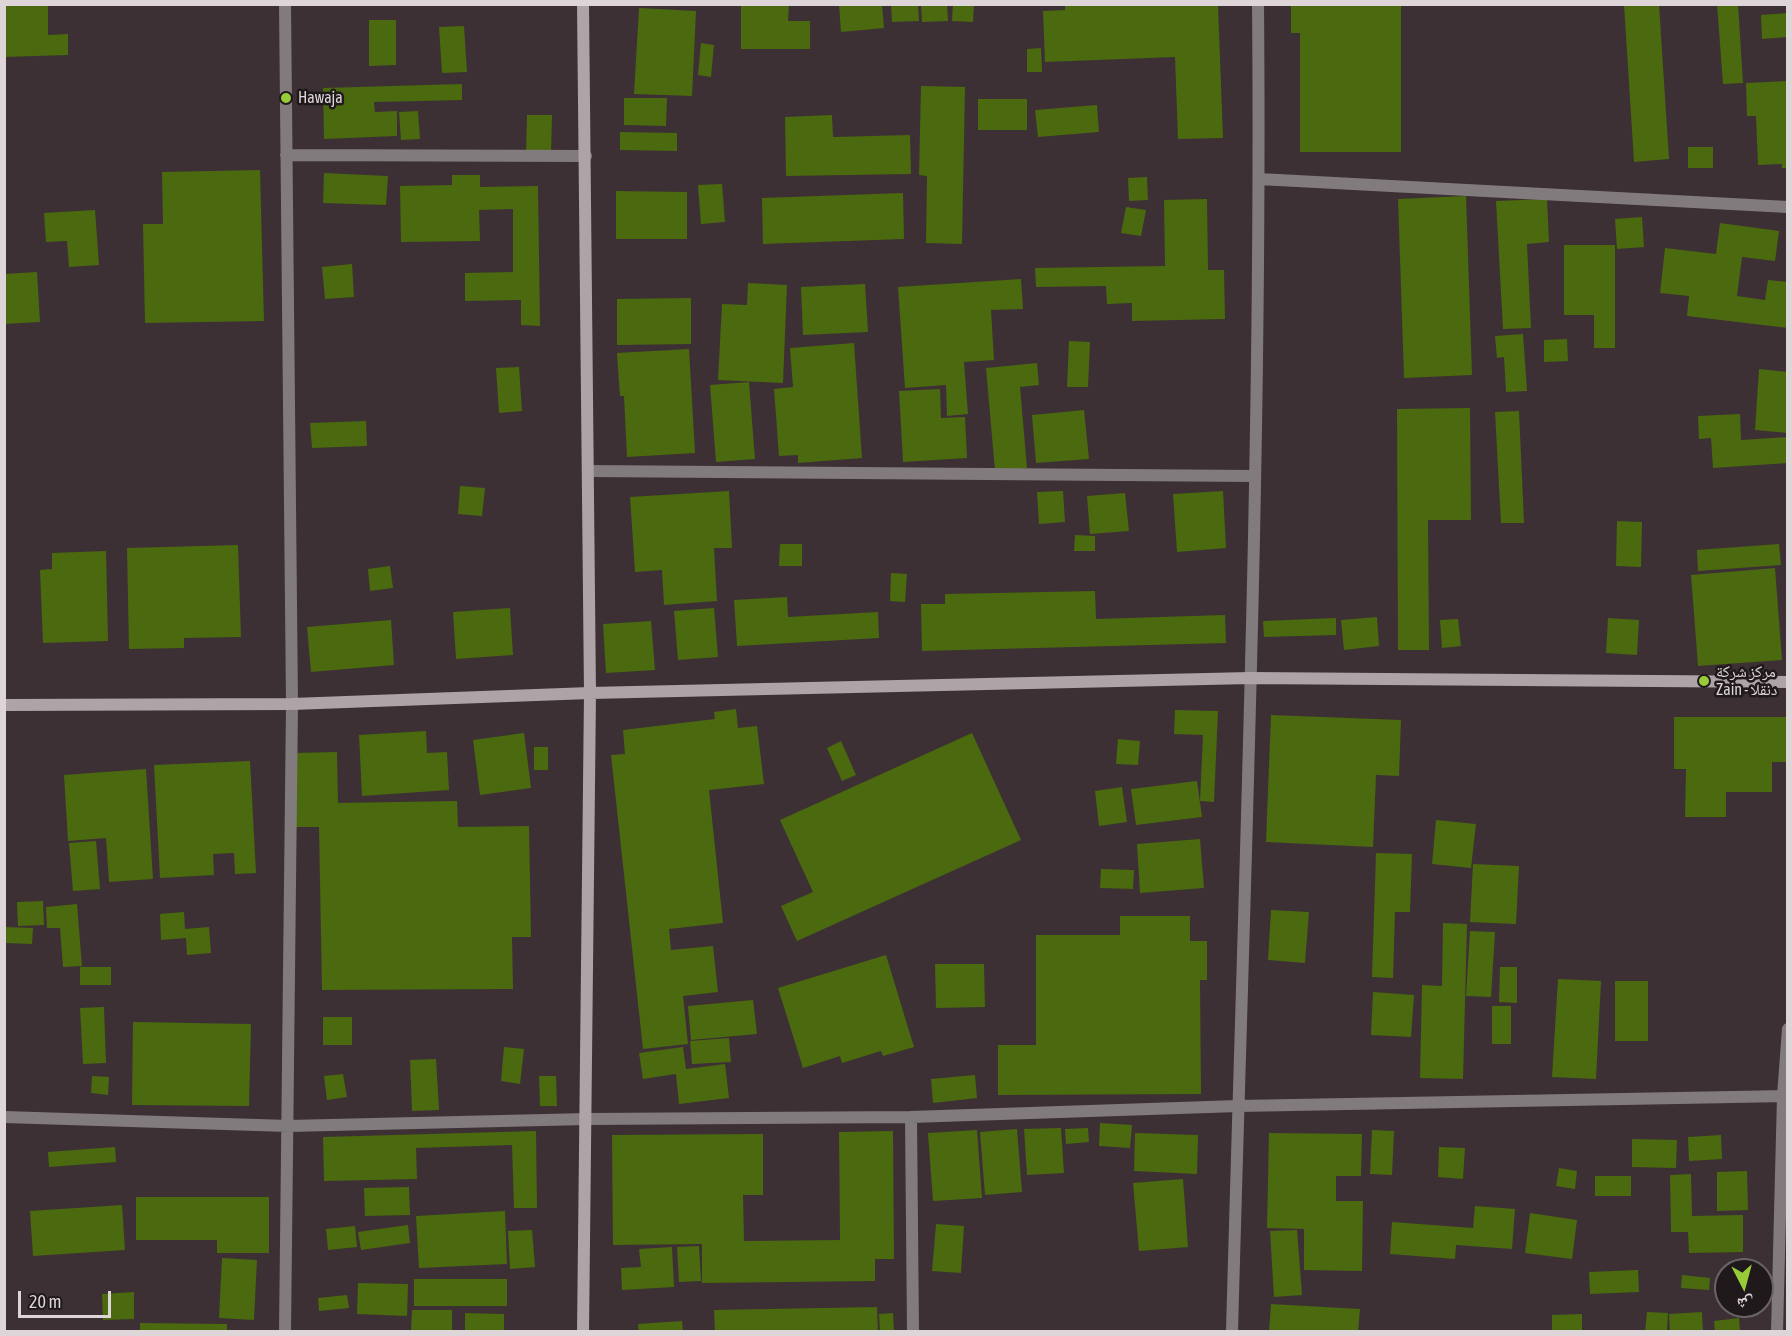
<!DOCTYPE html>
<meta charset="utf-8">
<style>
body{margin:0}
#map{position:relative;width:1792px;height:1336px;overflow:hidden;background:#3c3034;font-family:"Asap Condensed","Noto Naskh Arabic",sans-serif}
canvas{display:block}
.frame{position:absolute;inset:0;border:6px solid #ddd5d7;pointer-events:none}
.north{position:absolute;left:1714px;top:1258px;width:60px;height:60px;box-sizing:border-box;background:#1f191b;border:2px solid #6b6466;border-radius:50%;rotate:174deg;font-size:16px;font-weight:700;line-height:24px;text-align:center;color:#ddd5d7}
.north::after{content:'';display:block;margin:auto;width:21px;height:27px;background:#98cb37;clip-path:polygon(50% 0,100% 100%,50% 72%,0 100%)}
.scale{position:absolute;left:18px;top:1291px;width:93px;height:27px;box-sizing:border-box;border:3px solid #ddd5d7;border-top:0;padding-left:8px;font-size:18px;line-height:21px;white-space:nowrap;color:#ddd5d7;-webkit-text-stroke:4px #1f191b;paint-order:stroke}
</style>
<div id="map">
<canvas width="1792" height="1336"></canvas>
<div class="frame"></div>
<div class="north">ش</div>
<div class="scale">20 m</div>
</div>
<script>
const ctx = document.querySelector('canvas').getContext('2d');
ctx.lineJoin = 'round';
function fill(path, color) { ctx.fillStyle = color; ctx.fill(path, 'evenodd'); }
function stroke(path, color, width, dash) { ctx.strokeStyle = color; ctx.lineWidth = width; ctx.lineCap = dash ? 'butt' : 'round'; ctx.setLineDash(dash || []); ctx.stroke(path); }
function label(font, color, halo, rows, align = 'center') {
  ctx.font = font + ' "Asap Condensed","Noto Naskh Arabic",sans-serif'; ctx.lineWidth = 5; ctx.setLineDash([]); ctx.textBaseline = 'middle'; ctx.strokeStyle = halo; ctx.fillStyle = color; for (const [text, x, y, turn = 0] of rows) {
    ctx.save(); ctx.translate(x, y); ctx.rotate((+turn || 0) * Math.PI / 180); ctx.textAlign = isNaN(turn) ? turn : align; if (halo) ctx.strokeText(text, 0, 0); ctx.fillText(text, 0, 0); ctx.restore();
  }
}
fill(new Path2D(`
 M4 4H48V35L68 34V55L4 57Z
 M741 4H789L788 21H810V49H741Z
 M839 4H882L884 28 841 32Z
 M891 4H918L919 21 892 22Z
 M921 4H947L948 21 922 22Z
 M953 4H974L973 22 952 21Z
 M1291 4H1401V152H1300V33H1291Z
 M1624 4H1659L1669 159 1634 162Z
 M1717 4H1738L1743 83 1723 84Z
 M1065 5H1218L1223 138 1178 139 1175 57 1045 62 1043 11 1065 10Z
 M639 8 696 11 692 96 634 94Z
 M1788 13V37L1762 39 1761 15Z
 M369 20H396V65L369 66Z
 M464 26 467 72 442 73 439 27Z
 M701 43 714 45 711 77 698 75Z
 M1041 48 1042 72H1027V49Z
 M1788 81V168H1782V164L1758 165 1756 116H1747L1746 83Z
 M462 84V100L374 102 375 112 397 111V136L324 139 323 88Z
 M921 86 965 87 962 244 926 243 927 176 919 175Z
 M624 98H667L666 126 624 125Z
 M978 99H1027V130H978Z
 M1097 105 1099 132 1038 137 1035 110Z
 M418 111 420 139 401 140 399 112Z
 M527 115H552L551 154 526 153Z
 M832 115 833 137 910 135 911 174 786 176 785 117Z
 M620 132 677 133V151L620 150Z
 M1688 147H1713V168H1688Z
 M260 170 264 321 145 323 143 224H163L162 172Z
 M324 173 388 176 386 205 323 203Z
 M452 175H480V187L538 186 540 326 521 325V300L465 301V273L513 272V209L479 210 480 241 401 242 400 186 452 185Z
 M1147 177 1148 200 1129 201 1128 178Z
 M722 184 725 222 701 224 698 185Z
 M616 191 687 192V239H616Z
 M903 193 904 239 763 244 762 198Z
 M1466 196 1472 375 1404 378 1398 199Z
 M1207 199 1208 270H1224L1225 319 1132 321V303L1107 304 1106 286 1036 287 1035 268 1165 266 1164 200Z
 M1547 199 1549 242 1527 244 1531 328 1503 329 1496 201Z
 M1126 207 1146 210 1141 236 1121 233Z
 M95 210 99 265 69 267 67 241 46 242 44 213Z
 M1642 217 1644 247 1617 249 1615 219Z
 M1720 223 1779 231 1775 261 1742 257 1737 296 1765 300 1768 280 1788 282V328L1687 316 1689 296 1660 293 1665 248 1716 254Z
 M1564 245H1615V348H1594V315H1564Z
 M352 264 354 297 325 299 322 267Z
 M37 272 40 322 4 324V274Z
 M1021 279 1023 309 991 310 994 360 964 362 968 414 947 416 946 385 905 388 898 287Z
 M748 283 787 285 783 383 718 380 722 304 747 305Z
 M865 284 868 332 803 335 801 287Z
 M691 298V344L617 345V299Z
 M1523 334 1527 391 1506 392 1504 357 1497 358 1495 336Z
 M1567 339 1568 361 1544 362V340Z
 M1069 341 1090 342 1088 387H1067Z
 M854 343 862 458 798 463V455L779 456 774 389 793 387 790 348Z
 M689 349 695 453 627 457 624 396H620L617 353Z
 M1037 363 1039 385 1020 387 1027 468 995 471 986 368Z
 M519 367 522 411 499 413 496 368Z
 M1759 369 1788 372V433L1755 430Z
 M749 382 755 459 716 462 710 385Z
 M940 389 941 418 965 417 967 458 903 462 899 391Z
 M1470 408 1471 520H1428L1429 650H1398L1397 409Z
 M1084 410 1089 459 1036 463 1032 415Z
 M1519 411 1524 523H1501L1495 412Z
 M1740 414 1741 440 1788 437V463L1713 468 1711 438 1699 439 1698 416Z
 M366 421 367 446 312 448 310 423Z
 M460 486 485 488 482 516 458 514Z
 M729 491 732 548H714L717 601 664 605 662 570 635 572 630 497Z
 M1063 491 1065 522 1039 524 1037 492Z
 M1223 491 1226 548 1177 552 1173 494Z
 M1125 493 1129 531 1090 534 1087 496Z
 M1617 521 1642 522 1641 567 1616 566Z
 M1075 535 1095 536V551H1074Z
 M780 544H802V566H779Z
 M1779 544 1781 565 1698 571 1697 550Z
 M238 545 241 637 184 638V648L129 649 127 548Z
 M106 551 108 641 43 643 40 570 52 569V553Z
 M390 566 393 588 370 591 368 569Z
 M1775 568 1782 660 1698 666 1691 575Z
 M891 573 907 574 905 602 890 601Z
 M1095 591 1096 619 1225 615 1226 643 922 651 921 604H945V594Z
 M787 597 788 617 878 612 879 638 737 646 734 600Z
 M510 608 513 655 456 659 453 612Z
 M714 608 718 657 678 660 674 611Z
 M1377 617 1379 646 1344 650 1341 620Z
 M1336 618V635L1264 637 1263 621Z
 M1608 618 1639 620 1637 655 1606 653Z
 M1458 619 1461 646 1442 648 1440 620Z
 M391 620 394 665 311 672 307 627Z
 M651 621 655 670 606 673 603 624Z
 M736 709 738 728 757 726 764 784 709 790 723 923 669 929 671 950 713 946 718 992 683 996 688 1044 643 1049 611 755 625 754 623 730 715 719 714 712Z
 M1175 710 1218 711 1214 802 1200 801 1203 735 1174 734Z
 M1271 715 1401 720 1399 776 1376 775 1373 847 1266 842Z
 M1674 717H1787V762H1772V792H1726V817H1685L1686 769H1674Z
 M426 731 427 753 447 752 449 790 362 796 359 735Z
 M524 733 531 788 480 795 473 740Z
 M972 733 1021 840 797 941 781 906 813 892 780 820Z
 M1118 739 1140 741 1138 765 1116 764Z
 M841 741 856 775 842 781 827 748Z
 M534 747H548V770H534Z
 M337 752 338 803 457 801 458 827 529 826 531 937H512L513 989 322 990 319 827H296L295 753Z
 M250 761 256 873 235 874 234 853 213 854 214 875 160 878 154 765Z
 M146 769 153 879 109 882 106 838 68 841 64 775Z
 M1197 781 1202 817 1136 825 1131 789Z
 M1122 787 1127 822 1099 826 1095 791Z
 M1436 820 1476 824 1471 868 1432 864Z
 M1200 839 1204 888 1140 893 1137 844Z
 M96 841 100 889 73 891 69 843Z
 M1376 853 1412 854 1410 912H1395L1393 978 1372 977Z
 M1473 864 1519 866 1516 924 1470 922Z
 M1101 869 1134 870 1133 889 1100 888Z
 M43 901 44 925 18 926 17 902Z
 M77 904 82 966 63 967 60 928H47L46 907Z
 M1271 910 1309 912 1305 963 1268 960Z
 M184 912 185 929 209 927 211 953 187 955 186 938 161 940 160 914Z
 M1120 916H1190V941H1207V980H1200L1201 1094 998 1095V1045H1036V935H1120Z
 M1443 923 1467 924 1463 1079 1420 1078 1422 985 1442 986Z
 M4 927 33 928 32 944 4 943Z
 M1470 931 1495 932 1491 997 1466 996Z
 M886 955 914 1047 883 1056 881 1051 842 1063 840 1056 803 1068 778 988Z
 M935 964H984L985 1007 936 1008Z
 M80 967H111V985H80Z
 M1500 967H1517V1003L1499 1002Z
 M1558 979 1601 981 1596 1079 1552 1077Z
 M1615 981H1648V1041H1615Z
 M1373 992 1414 995 1411 1037 1371 1035Z
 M753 1000 757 1034 691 1040 688 1006Z
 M1492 1006H1511V1044H1492Z
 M104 1007 106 1063 83 1064 80 1008Z
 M323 1017H352V1045H323Z
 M133 1022 251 1024 249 1106 132 1105Z
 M729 1038 731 1062 692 1064 690 1041Z
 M504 1047 524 1049 520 1084 501 1081Z
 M683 1047 686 1069 725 1064 729 1098 679 1104 676 1074 643 1079 639 1053Z
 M436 1059 439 1110 412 1111 410 1060Z
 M343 1074 347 1097 327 1100 324 1076Z
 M975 1075 977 1098 933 1103 931 1079Z
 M92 1076 109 1077 108 1095 91 1093Z
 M539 1076H556L557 1106H540Z
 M1100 1123 1132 1125 1130 1148 1099 1146Z
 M1061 1128 1064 1173 1027 1175 1024 1129Z
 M1088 1128 1089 1142 1066 1144 1065 1129Z
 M1017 1129 1022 1192 985 1195 980 1132Z
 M977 1130 982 1198 933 1201 928 1133Z
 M1372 1130 1394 1131 1392 1175 1370 1174Z
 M536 1131 537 1208H514L512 1145 416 1148 417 1179 324 1181 323 1137Z
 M893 1131 894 1259H875V1281L702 1283V1244L613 1245 612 1135 763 1134V1195H743L744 1241 840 1240 839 1132Z
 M1135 1133 1198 1135 1197 1174 1134 1171Z
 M1269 1133 1362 1134 1361 1176H1336V1201H1363L1362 1271 1304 1270V1229L1267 1228Z
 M1721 1135 1722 1159 1689 1161 1688 1137Z
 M1632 1139 1677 1140 1676 1168 1632 1167Z
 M115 1147 116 1162 49 1167 48 1152Z
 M1439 1147 1465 1148 1463 1179 1438 1177Z
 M1559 1168 1577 1171 1575 1189 1556 1186Z
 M1747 1171 1748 1210 1717 1211V1172Z
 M1691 1174 1692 1216 1743 1215V1252L1689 1253 1688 1232H1671L1670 1175Z
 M1595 1176H1631V1196H1595Z
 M1183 1179 1188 1247 1139 1251 1133 1183Z
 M409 1187 410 1215 365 1216 364 1188Z
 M136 1197H269V1253H217V1240H136Z
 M122 1205 125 1250 33 1256 30 1211Z
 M1475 1206 1515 1209 1512 1249 1456 1245 1455 1259 1390 1254 1392 1222 1473 1228Z
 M505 1211 507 1264 419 1268 416 1216Z
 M1530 1213 1577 1220 1572 1259 1525 1253Z
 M936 1224 964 1226 961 1273 932 1271Z
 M408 1225 410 1243 361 1250 358 1232Z
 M355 1226 357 1247 328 1250 326 1229Z
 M532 1230 535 1267 510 1269 508 1231Z
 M1297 1230 1302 1295 1274 1297 1270 1231Z
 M699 1246 701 1281 679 1282 677 1247Z
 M672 1247 674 1287 622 1290 621 1268 641 1267 639 1249Z
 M222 1258 257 1260 254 1320 219 1318Z
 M1638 1270 1639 1292 1590 1294 1589 1272Z
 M1682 1275 1710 1278 1709 1290 1681 1288Z
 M414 1279H507V1306H414Z
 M358 1283 408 1284 407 1316 357 1314Z
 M134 1292V1319L103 1320 102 1294Z
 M347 1295 349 1308 319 1311 318 1298Z
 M1271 1304 1360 1309 1358 1332H1269Z
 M877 1307 878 1332H715L714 1310Z
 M412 1310H452V1332H411Z
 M1647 1312 1668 1313 1667 1332H1645Z
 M1702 1312 1703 1332H1670L1669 1314Z
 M465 1313 504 1314V1332H465Z
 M893 1313 894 1332H880L879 1314Z
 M1582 1314V1332H1552V1315Z
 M1739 1318 1740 1332H1715L1714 1321Z
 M682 1321 683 1332H639L638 1324Z
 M140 1323 227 1324V1332H140Z`), '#4b690e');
stroke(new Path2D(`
 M285 4 292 704 285 1332
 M286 155 586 156
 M1259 179 1788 207
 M588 471 1254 476
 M4 1117 288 1126 587 1119 911 1117
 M913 1332 911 1117 1238 1106 1788 1096
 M1232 1332C1244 889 1262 447 1258 4
 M1777 1332 1783 1096 1788 1029`), '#827b7d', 12);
stroke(new Path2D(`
 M583 4 590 693 583 1332
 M4 705 292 704 590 693 1250 678 1788 682`), '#aea4a7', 12);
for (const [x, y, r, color] of [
 [286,98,6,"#98cb37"],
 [1704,681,6,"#98cb37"]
]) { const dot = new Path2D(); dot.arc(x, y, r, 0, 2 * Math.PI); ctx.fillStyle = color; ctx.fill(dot); stroke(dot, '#1f191b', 2); }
label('16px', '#ddd5d7', '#1f191b', [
 ["Hawaja",298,98],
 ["مركز شركة",1716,672],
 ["Zain - دنقلا",1716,690]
], 'left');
</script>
